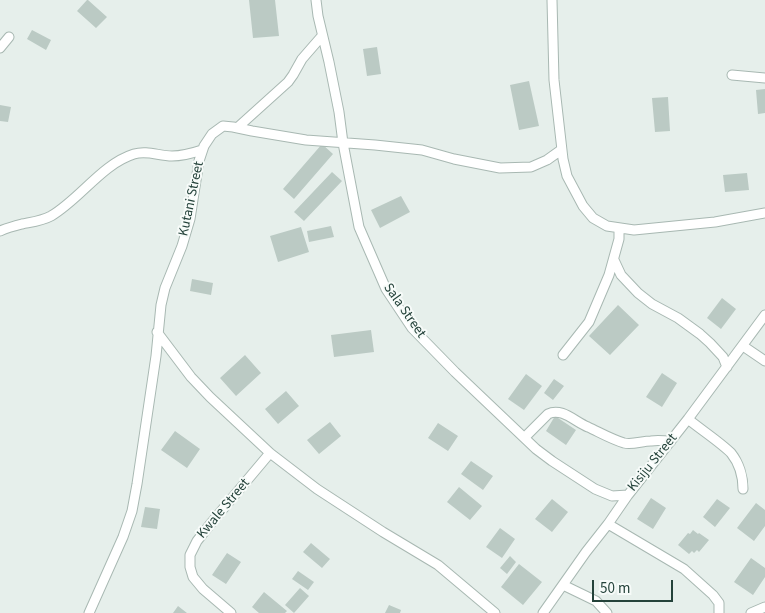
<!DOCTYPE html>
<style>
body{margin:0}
#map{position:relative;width:765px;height:613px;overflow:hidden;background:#e6efeb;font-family:"Source Sans 3",sans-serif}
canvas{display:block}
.scale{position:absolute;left:592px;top:580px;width:81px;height:22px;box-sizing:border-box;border:2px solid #24423a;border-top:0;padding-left:6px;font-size:15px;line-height:18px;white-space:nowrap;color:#24423a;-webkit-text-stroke:4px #f7fbf9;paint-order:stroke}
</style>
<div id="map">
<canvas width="765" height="613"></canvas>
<div class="scale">50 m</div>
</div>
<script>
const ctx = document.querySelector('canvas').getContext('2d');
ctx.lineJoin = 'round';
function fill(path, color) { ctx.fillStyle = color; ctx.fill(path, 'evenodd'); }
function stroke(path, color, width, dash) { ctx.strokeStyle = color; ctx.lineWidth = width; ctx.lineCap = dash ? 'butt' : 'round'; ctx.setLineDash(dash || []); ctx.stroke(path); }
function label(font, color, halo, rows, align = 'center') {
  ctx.font = font + ' "Source Sans 3",sans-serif'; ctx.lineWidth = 4; ctx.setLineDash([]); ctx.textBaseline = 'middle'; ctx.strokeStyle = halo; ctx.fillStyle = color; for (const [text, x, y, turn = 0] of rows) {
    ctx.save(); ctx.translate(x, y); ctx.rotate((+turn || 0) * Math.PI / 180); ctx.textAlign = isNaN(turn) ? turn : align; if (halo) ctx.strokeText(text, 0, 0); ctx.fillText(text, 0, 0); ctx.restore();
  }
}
fill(new Path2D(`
 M87 0H88L107 17 96 28 77 11Z
 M249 0H275L279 36 253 38Z
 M32 30 51 40 46 50 27 39Z
 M377 47 381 74 367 76 363 49Z
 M529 81 539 126 519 130 510 85Z
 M765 89V113L758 114 756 90Z
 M668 97 670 131 655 132 652 98Z
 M0 105 11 107 8 122 0 121Z
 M322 144 333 154 294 199 283 189Z
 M332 172 342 181 304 221 294 212Z
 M747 173 749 190 725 192 723 175Z
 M401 196 410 212 380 228 371 210Z
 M331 226 334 237 309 242 307 231Z
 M301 227 309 252 278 262 270 236Z
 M192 279 213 283 211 295 190 291Z
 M722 298 736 309 721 329 707 318Z
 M618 305 639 325 610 355 589 336Z
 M371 330 374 352 334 357 331 335Z
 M245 355 261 373 236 396 220 378Z
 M662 373 677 383 662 407 646 397Z
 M526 374 542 386 524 410 508 399Z
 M554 379 564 386 553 400 544 393Z
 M286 391 299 406 278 424 265 409Z
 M555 416 576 430 566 445 546 431Z
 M330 422 341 436 319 454 307 440Z
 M438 423 458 436 448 451 428 438Z
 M175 431 200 449 187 468 161 450Z
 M471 461 493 476 483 490 461 474Z
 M459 487 482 506 470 520 447 502Z
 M651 498 666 508 653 529 637 519Z
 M552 499 568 512 552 532 535 519Z
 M717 499 730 508 715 527 703 517Z
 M756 503 765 510V526L754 541 737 528Z
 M145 507 160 509 157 529 141 527Z
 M500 528 515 539 502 558 486 547Z
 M693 530 698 534 699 533 709 540 699 552 697 550 694 553 692 551 689 554 678 545 688 533 690 534Z
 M311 543 330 559 322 568 303 552Z
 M227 553 241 562 226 584 212 575Z
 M510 556 516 562 507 574 500 568Z
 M751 558 765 568V577L753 595 734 582Z
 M519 564 542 582 523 605 501 587Z
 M298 571 314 582 308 590 292 579Z
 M300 588 309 596 294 613 285 605Z
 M264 592 287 611 285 613H259L252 607Z
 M389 605 401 610 400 613H385Z
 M178 606 187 613H173Z`), '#bbcac4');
const minor = new Path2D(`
 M316 0 318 16 329 62 339 112 343 143 359 227 386 289 412 328 455 372 536 449 552 461 595 489 612 496 628 495
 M552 0 554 80 563 159 567 176 583 206 593 218 607 226 634 230 715 222 765 213
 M0 48 9 37
 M732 75 765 78
 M237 128 288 82 293 75 302 59 322 36
 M0 231C7 228 14 226 22 224 32 222 42 221 51 216 80 199 102 164 134 154 147 150 159 156 172 156 182 156 193 153 202 150
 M614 260 621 275 638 293 652 304 678 318 700 334 710 343 723 357 727 367
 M157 332 191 377 210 397 270 453 317 489 383 532 438 565 495 613
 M743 346 765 361
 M563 355 589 322 609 275 619 239V228
 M688 419C700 429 720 442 731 453 739 463 743 477 743 489
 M525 437 548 414C562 407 575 422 588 427 599 432 611 439 624 443 633 445 642 441 651 441 658 440 664 441 671 441
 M608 524 684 569 713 595 719 603V613
 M563 585 596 601 607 613
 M89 613 123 537 132 511 137 484 156 356 161 305 165 288 182 246 190 219 199 161 204 146 212 134 223 126 233 127 252 131 306 140 375 145 422 150 454 159 500 168 531 167 547 160 561 150
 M231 613 203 589 193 577 190 567V555L197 541 212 522 270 453
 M543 613 586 552 608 524 628 495 688 419 765 315
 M751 613 765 607`);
stroke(minor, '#a8b8b2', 11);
stroke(minor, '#fff', 9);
label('14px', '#24423a', '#f7fbf9', [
 ["Kutani Street",192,199,-78],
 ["Sala Street",404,311,55],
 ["Kisiju Street",653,463,-51],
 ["Kwale Street",224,509,-50]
]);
</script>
